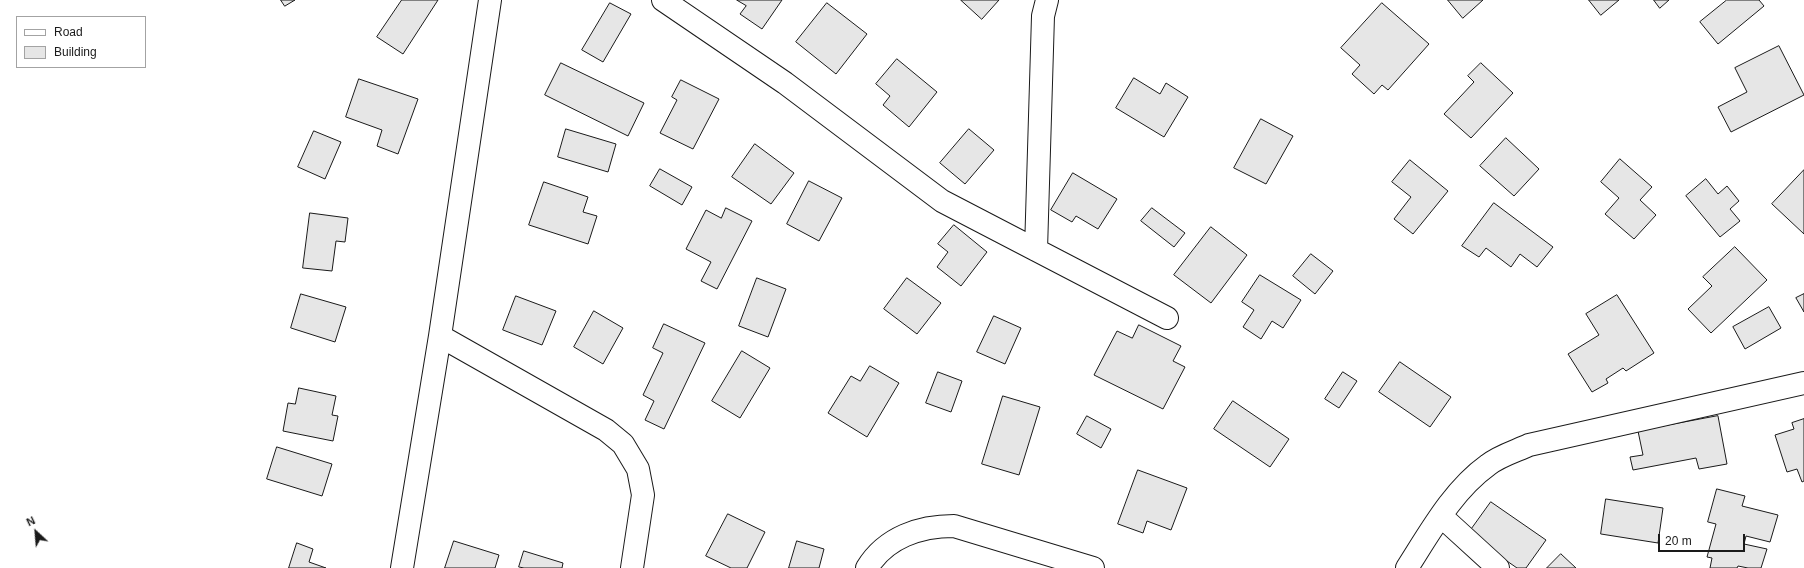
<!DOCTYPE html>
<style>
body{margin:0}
#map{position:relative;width:1804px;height:568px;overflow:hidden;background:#fff;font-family:Arial,sans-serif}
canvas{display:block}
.legend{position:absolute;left:16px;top:16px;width:130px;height:52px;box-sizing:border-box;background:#fff;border:1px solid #a3a3a3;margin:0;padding:5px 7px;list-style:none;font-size:12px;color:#1a1a1a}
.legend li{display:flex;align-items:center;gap:8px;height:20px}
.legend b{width:20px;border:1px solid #a3a3a3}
.north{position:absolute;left:16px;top:512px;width:40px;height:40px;-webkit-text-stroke:3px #fff;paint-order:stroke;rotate:334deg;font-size:11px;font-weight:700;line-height:16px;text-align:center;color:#1a1a1a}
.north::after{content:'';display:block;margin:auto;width:14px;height:18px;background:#1a1a1a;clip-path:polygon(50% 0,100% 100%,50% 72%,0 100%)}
.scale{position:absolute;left:1658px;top:534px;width:87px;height:18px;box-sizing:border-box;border:2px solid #1a1a1a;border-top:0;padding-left:5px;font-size:12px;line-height:14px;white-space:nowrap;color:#1a1a1a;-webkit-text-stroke:3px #fff;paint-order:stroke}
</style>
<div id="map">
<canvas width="1804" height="568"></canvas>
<ul class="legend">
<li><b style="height:5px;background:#fff"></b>Road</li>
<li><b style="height:11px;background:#e6e6e6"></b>Building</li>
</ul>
<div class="north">N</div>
<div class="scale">20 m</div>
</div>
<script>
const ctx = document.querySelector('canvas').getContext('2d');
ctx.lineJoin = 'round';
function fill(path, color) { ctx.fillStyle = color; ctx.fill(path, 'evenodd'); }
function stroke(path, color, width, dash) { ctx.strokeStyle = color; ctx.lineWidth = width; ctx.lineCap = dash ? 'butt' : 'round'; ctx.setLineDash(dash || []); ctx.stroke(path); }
const building = new Path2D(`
 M281 0H295L285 6Z
 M402 0H438L403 54 377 37Z
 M737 0H782L762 29 740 14 746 6Z
 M961 0H999L982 19Z
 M1448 0H1483L1463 18Z
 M1589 0H1619L1601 15Z
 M1654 0H1669L1660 8Z
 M1727 0H1759L1764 6 1718 44 1700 22Z
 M610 3 631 14 603 62 582 50Z
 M827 3 867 34 836 74 796 42Z
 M1382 3 1429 44 1388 90 1382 85 1374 94 1352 74 1360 65 1341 48Z
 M1779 46 1804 95 1731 132 1718 107 1747 92 1735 68Z
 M897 59 937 92 909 127 883 105 890 96 876 84Z
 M561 63 644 103 628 136 545 95Z
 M1481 63 1513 93 1471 138 1444 114 1474 82 1468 76Z
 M1134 78 1160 94 1166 83 1188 97 1164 137 1116 108Z
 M359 79 418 99 398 154 377 146 382 130 346 117Z
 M681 80 719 99 693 149 660 133 677 100 672 97Z
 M1261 119 1293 136 1266 184 1234 168Z
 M566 129 616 144 608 172 558 157Z
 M969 129 994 150 965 184 940 163Z
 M314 131 341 142 325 179 298 167Z
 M1506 138 1539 169 1514 196 1480 166Z
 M755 144 794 173 771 204 732 177Z
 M1620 159 1652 187 1640 200 1656 215 1634 239 1605 214 1619 198 1601 182Z
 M1410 160 1448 191 1413 234 1394 219 1411 197 1392 182Z
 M660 169 692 187 682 205 650 186Z
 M1804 170V234L1772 204Z
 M1073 173 1117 199 1098 229 1076 216 1072 222 1051 210Z
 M1706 179 1718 194 1727 186 1739 201 1730 209 1740 221 1720 237 1686 196Z
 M809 181 842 198 819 241 787 224Z
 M544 182 588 197 583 212 597 216 588 244 529 225Z
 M1494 203 1553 247 1537 267 1520 254 1511 267 1486 248 1479 257 1462 246Z
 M726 208 752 221 717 289 701 281 711 262 686 249 706 210 721 218Z
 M1152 208 1185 233 1174 247 1141 221Z
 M310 213 348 218 345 242 336 241 332 271 303 268Z
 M954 225 987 252 961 286 937 267 948 252 938 244Z
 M1211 227 1247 255 1211 303 1174 275Z
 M1735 247 1767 280 1711 333 1688 309 1712 286 1703 277Z
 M1311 254 1333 271 1315 294 1293 276Z
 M1260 275 1301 300 1283 328 1272 321 1261 339 1243 327 1254 310 1242 302Z
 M757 278 786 289 768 337 739 326Z
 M907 278 941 303 917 334 884 309Z
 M301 294 346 307 335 342 291 328Z
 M1804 294V312L1796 298Z
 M1617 295 1654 353 1626 371 1623 368 1606 379 1608 383 1592 392 1568 354 1599 335 1586 314Z
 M516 296 556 311 542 345 503 330Z
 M1769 307 1781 328 1745 349 1733 327Z
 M594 311 623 328 603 364 574 347Z
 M994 316 1021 328 1005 364 977 352Z
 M664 324 705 343 664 429 645 420 654 401 643 395 663 353 653 348Z
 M1139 325 1181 346 1173 361 1185 367 1163 409 1094 375 1117 331 1132 338Z
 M742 351 770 368 740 418 712 401Z
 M1400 362 1451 397 1430 427 1379 392Z
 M870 366 899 383 867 437 828 413 851 376 860 381Z
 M938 372 962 381 951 412 926 403Z
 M1343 372 1357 381 1339 408 1325 399Z
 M299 388 336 396 332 415 338 416 333 441 283 431 288 403 295 404Z
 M1003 396 1040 407 1019 475 982 464Z
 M1233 401 1289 439 1270 467 1214 429Z
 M1087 416 1111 429 1101 448 1077 434Z
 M1718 416 1727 464 1699 469 1696 458 1633 470 1630 457 1643 455 1638 431Z
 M1804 419V481L1802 482 1797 469 1787 472 1775 435 1794 429 1792 423Z
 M277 447 332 464 322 496 267 479Z
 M1138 470 1187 488 1171 530 1147 521 1143 533 1118 524Z
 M1717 489 1745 496 1742 506 1778 515 1770 542 1746 536 1744 544 1767 549 1761 568H1748L1738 566 1737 568H1710L1712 558 1707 557 1716 524 1708 522Z
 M1606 499 1663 508 1658 543 1601 534Z
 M1491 502 1546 540 1526 568H1517L1468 534Z
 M728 514 765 532 747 568H731L706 556Z
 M454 541 499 555 495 568H445Z
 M797 541 824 549 819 568H789Z
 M297 543 313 549 309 562 326 568H289Z
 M524 551 563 563 562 568H524L519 567Z
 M1561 554 1576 568H1547Z`);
fill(building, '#e6e6e6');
stroke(building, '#1a1a1a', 1);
const minor = new Path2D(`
 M663 0 785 83 942 201 1167 318
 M1036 250 1043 16 1047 0
 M440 336 606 430 623 444 638 469 643 495 632 568
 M1441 516 1498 568
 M402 568 440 336 490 0
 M867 568C886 537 920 526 954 526L1093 568
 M1407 568C1430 532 1453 490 1488 465 1499 456 1516 451 1529 445L1804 383`);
stroke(minor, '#1a1a1a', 24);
stroke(minor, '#fff', 22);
</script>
